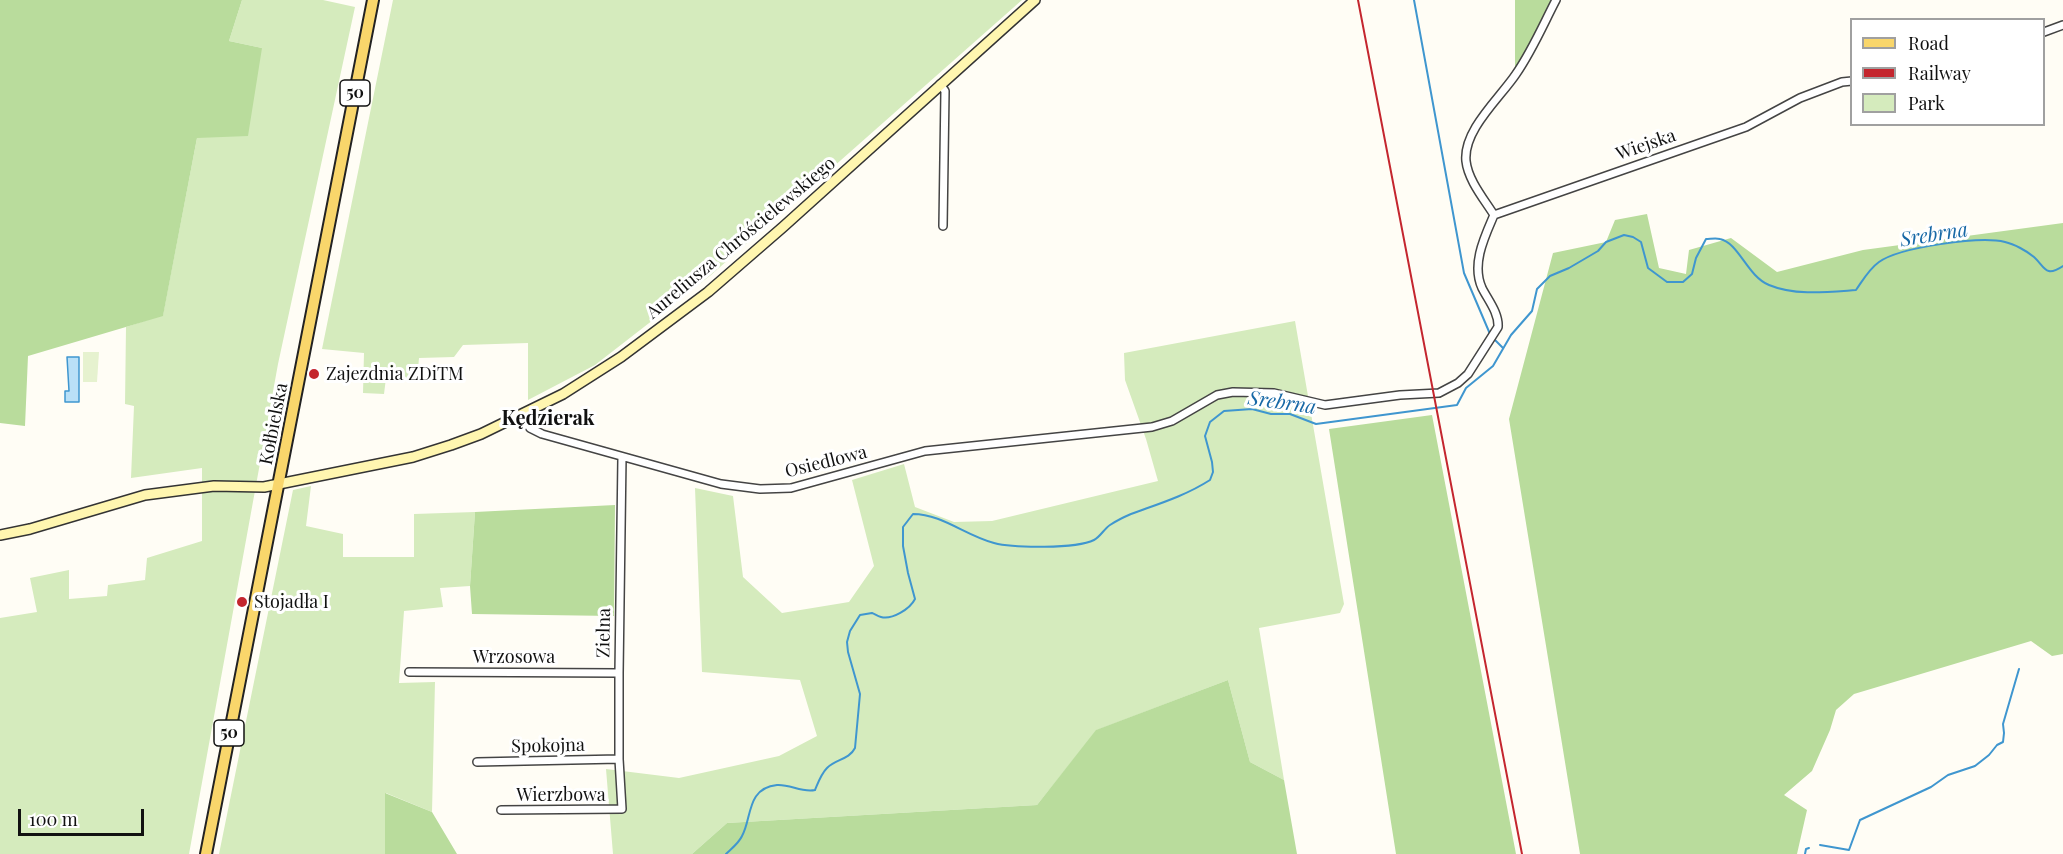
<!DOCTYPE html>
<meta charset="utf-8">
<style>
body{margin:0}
#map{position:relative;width:2063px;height:854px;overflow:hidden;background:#fffdf5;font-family:"Playfair Display",serif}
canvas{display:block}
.legend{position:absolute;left:1850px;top:18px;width:195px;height:108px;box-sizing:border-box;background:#fff;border:2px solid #a0a0a0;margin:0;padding:8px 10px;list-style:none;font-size:18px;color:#111}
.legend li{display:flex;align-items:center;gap:12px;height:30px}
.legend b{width:30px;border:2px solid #a0a0a0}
.scale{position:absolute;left:18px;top:809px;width:126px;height:27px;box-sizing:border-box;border:3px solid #111;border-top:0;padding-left:8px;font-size:18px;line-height:21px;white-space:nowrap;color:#111;-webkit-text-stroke:4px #fff;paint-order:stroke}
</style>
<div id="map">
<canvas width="2063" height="854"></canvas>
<ul class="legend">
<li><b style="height:8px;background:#f9d66b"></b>Road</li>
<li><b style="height:8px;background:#c4262e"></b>Railway</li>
<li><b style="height:16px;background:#d5ebbd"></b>Park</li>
</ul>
<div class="scale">100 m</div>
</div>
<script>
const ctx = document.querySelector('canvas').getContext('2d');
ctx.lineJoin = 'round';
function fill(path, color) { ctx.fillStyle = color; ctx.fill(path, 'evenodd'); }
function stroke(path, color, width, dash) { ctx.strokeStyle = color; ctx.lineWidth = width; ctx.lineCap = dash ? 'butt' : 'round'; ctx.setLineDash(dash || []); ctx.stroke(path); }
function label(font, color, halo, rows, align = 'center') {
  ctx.font = font + ' "Playfair Display",serif'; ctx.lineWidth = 6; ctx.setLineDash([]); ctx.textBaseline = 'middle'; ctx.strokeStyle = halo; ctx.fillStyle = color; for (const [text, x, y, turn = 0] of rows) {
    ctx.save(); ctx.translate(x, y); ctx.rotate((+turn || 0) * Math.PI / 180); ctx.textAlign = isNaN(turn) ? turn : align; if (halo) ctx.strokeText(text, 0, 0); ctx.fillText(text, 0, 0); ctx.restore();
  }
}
fill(new Path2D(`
 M242 0H323L355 7 278 364 189 854H0V618L37 612 30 578 69 570V599L107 596 108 585 145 580 147 558 202 541V468L131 478 134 406 125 404 126 327 163 315 197 138 262 48 229 41Z
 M393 0H1022L711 275 595 365 528 400V343L463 345 454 357 419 358 417 380 386 378 384 394 363 393 364 353 322 349Z
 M1295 321 1344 604 1340 613 1259 628 1284 780 1250 762 1228 680 1097 730 1037 805 727 823 692 854H613L606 769 679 778 779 756 817 736 800 680 702 672 695 488 733 496 743 577 782 613 849 602 874 566 852 480 904 464 915 507 954 522 992 521 1158 481 1146 439 1125 380 1124 353Z
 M311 486 306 526 343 534V557H414V514L475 512 470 586 440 588 443 607 404 611 399 683 435 682 432 812 386 793 385 854H219L293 490Z`), '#d5ebbd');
fill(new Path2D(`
 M0 0H242L229 41 262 48 248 136 197 138 163 316 28 356 25 426 0 423Z
 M1515 0H1552L1515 73Z
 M1647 214 1659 268 1686 274 1689 250 1731 238 1777 272 1863 250 2063 223V654L2052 656 2031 641 1854 694 1836 710 1830 730 1812 771 1784 795 1807 810 1797 854H1580L1509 419 1553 253 1606 242 1615 220Z
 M1432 415 1516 854H1396L1329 429Z
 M615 505 614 616 472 614 470 586 475 512Z
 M1228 680 1250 762 1284 780 1297 854H692L727 823 1037 805 1096 730Z
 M385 793 432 812 457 854H385Z`), '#b9dc9c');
fill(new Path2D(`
 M83 352H99L97 382H83Z`), '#e6f2cf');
const water = new Path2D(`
 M67 357H79V402H65V391H69Z`);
fill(water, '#b9e0f7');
stroke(water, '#3f96cf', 1.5);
stroke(new Path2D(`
 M1414 0 1464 273 1490 334
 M1495 340 1503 348
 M1820 845 1849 850 1860 820 1931 787 1948 775 1975 766 1989 755 1997 745 2003 742 2004 733 2003 724 2019 669
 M726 854C731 849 739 843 742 836 752 819 746 788 777 785 790 784 802 793 815 790 818 783 821 774 827 768 835 759 849 760 855 748L860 694 848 652 847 642 850 631 860 615 872 613C875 614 877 616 881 617 892 620 910 609 915 599L908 573 903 546V527L913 514C942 514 966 536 994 543 1013 548 1076 549 1094 540 1100 537 1104 529 1110 525 1116 521 1124 517 1131 514 1158 504 1185 496 1210 480L1213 472 1212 462 1205 436 1210 422 1224 411 1252 409 1271 414H1290L1316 424 1457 405 1466 388 1493 366 1511 335 1532 311 1537 289 1550 276 1569 268 1598 251 1606 242 1624 235 1633 237 1641 242 1648 268 1667 282H1683L1692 274 1696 258 1706 239C1710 239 1716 238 1720 239 1739 243 1747 276 1769 285 1795 296 1828 292 1856 290 1863 280 1869 269 1879 262 1900 247 1980 236 2005 242 2014 244 2027 251 2034 257 2045 267 2045 278 2063 266
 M1805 854 1806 849 1809 848`), '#3f96cf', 2);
const street = new Path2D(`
 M2044 32 2063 25
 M940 84 945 91 943 226
 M1494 215C1484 199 1468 180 1466 161 1463 130 1500 98 1516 74 1532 51 1543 25 1556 0
 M521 415 530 428 542 434 721 484 760 489 791 488 925 451 1152 427 1172 421 1217 395 1233 392 1274 393 1325 405 1400 395 1439 393 1458 383 1468 374 1498 327C1499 313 1488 300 1482 288 1471 264 1485 236 1494 215L1746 127 1800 98 1842 82 1852 81
 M409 672 619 673
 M477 762 619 759
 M501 810 622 809 619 759V673L622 457`);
const secondary = new Path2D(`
 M0 535 30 529 145 495 214 486 264 487 413 457 451 445 481 434 563 394 621 357 708 292 783 227 1035 0`);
const primary = new Path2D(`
 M206 854 373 0`);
stroke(street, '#444', 10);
stroke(secondary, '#333', 12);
stroke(primary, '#222', 14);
stroke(street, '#fff', 7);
stroke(secondary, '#fff6b0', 9);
stroke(primary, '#f9d66b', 10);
stroke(new Path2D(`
 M1358 0 1522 854`), '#c4262e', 2);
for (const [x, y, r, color] of [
 [314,374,6,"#c4262e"],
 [242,602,6,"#c4262e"]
]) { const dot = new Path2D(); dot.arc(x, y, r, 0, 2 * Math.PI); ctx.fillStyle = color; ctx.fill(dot); stroke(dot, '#fff', 2); }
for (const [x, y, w] of [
 [355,93,30],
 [229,733,30]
]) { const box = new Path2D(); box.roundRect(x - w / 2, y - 13, w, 26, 4.5); ctx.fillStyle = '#fff'; ctx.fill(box); stroke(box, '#111', 1.5); }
label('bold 16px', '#111', null, [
 ["50",355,93],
 ["50",229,733]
]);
label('18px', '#111', '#fff', [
 ["Wiejska",1646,145,-19],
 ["Aureliusza Chróścielewskiego",741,238,-40],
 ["Kołbielska",274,424,-79],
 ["Osiedlowa",826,462,-14],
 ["Zielna",604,633,-89],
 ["Wrzosowa",514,657],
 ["Spokojna",548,746,-1],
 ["Wierzbowa",561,795]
]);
label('18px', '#111', '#fff', [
 ["Zajezdnia ZDiTM",326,374],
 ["Stojadła I",254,602]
], 'left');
label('italic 20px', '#1768a6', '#fff', [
 ["Srebrna",1934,235,-9],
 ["Srebrna",1282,403,8]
]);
label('bold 20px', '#111', '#fff', [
 ["Kędzierak",548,419]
]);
</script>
